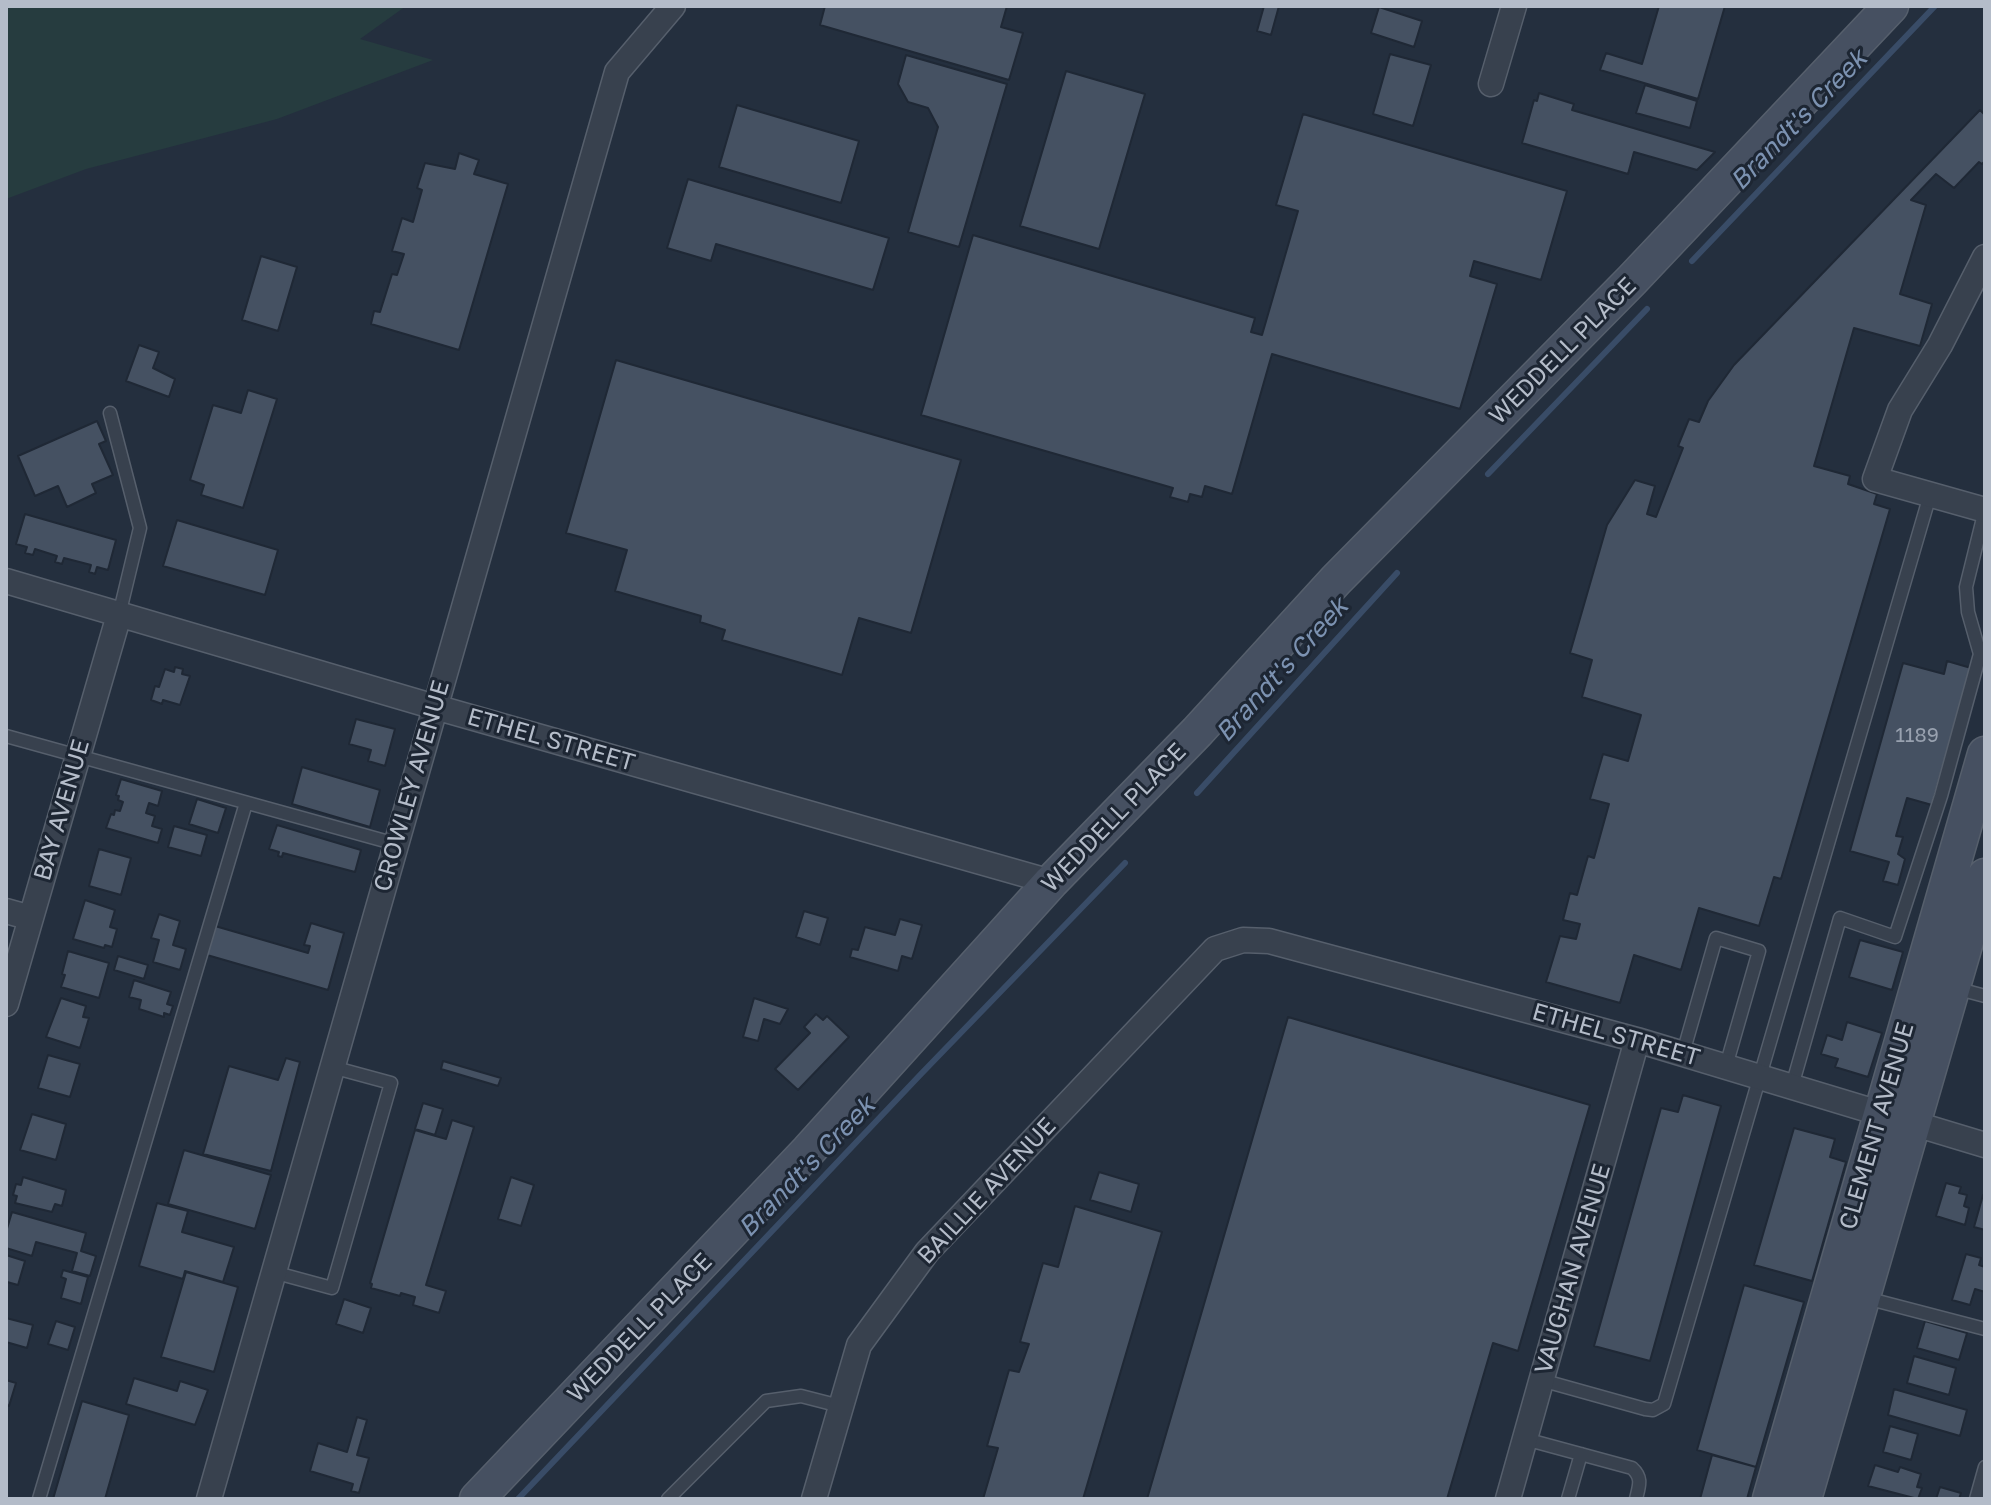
<!DOCTYPE html>
<style>
body{margin:0}
#map{position:relative;width:1991px;height:1505px;overflow:hidden;background:#242f3e;font-family:"Golos Text",sans-serif}
canvas{display:block}
.frame{position:absolute;inset:0;border:8px solid #b4bcc9;pointer-events:none}
</style>
<div id="map">
<canvas width="1991" height="1505"></canvas>
<div class="frame"></div>
</div>
<script>
const ctx = document.querySelector('canvas').getContext('2d');
ctx.lineJoin = 'round';
function fill(path, color) { ctx.fillStyle = color; ctx.fill(path, 'evenodd'); }
function stroke(path, color, width, dash) { ctx.strokeStyle = color; ctx.lineWidth = width; ctx.lineCap = dash ? 'butt' : 'round'; ctx.setLineDash(dash || []); ctx.stroke(path); }
function label(font, color, halo, rows, align = 'center') {
  ctx.font = font + ' "Golos Text",sans-serif'; ctx.lineWidth = 6; ctx.setLineDash([]); ctx.textBaseline = 'middle'; ctx.strokeStyle = halo; ctx.fillStyle = color; for (const [text, x, y, turn = 0] of rows) {
    ctx.save(); ctx.translate(x, y); ctx.rotate((+turn || 0) * Math.PI / 180); ctx.textAlign = isNaN(turn) ? turn : align; if (halo) ctx.strokeText(text, 0, 0); ctx.fillText(text, 0, 0); ctx.restore();
  }
}
fill(new Path2D(`
 M6 6H406L360 39 433 60 277 119 86 169 6 199Z`), '#263c3f');
stroke(new Path2D(`
 M1692 261 1935 6
 M1488 474 1647 309
 M1197 793 1397 573
 M518 1499 921 1074 1125 863`), '#394c67', 6);
const building = new Path2D(`
 M825 6H1007L1001 27 1023 33 1009 80 820 25Z
 M1264 6H1279L1271 35 1257 31Z
 M1659 6H1725L1698 99 1600 70 1606 53 1642 64Z
 M1379 7 1422 21 1414 47 1371 33Z
 M1390 54 1431 65 1413 126 1373 114Z
 M906 55 1007 84 959 247 908 232 938 127 928 108 908 102 898 84Z
 M1066 71 1145 94 1099 249 1020 226Z
 M1645 85 1697 101 1690 128 1636 113Z
 M1539 93 1574 104 1572 110 1715 152 1697 170 1634 152 1628 174 1522 143 1534 100 1537 101Z
 M737 105 859 141 841 203 719 167Z
 M1980 110 1985 115V161L1982 164 1979 162 1954 188 1936 174 1911 200 1926 205 1900 294 1932 304 1920 346 1854 328 1814 466 1850 476 1848 484 1877 494 1874 504 1890 509 1781 879 1774 877 1759 926 1699 908 1681 970 1634 955 1620 1003 1546 982 1560 936 1576 939 1580 924 1563 920 1570 893 1577 895 1588 856 1594 858 1609 804 1590 799 1603 754 1628 761 1641 715 1582 697 1592 660 1570 653 1607 525 1635 480 1655 486 1647 514 1656 517 1683 448 1678 446 1689 419 1699 422 1708 401 1734 365Z
 M1303 114 1567 191 1541 280 1474 261 1470 276 1497 284 1460 409 1272 354 1232 494 1205 486 1202 497 1190 494 1188 502 1170 497 1173 488 921 415 973 235 1255 318 1251 332 1262 335 1298 211 1276 205Z
 M459 153 479 160 474 174 508 184 459 350 371 324 374 311 380 312 392 274 397 275 404 254 392 251 402 218 413 222 422 190 417 188 425 163 455 169Z
 M688 179 889 238 873 290 716 244 711 261 667 248Z
 M261 256 297 267 278 331 242 320Z
 M139 345 159 352 153 368 175 379 169 397 126 381Z
 M616 360 961 460 911 633 859 618 842 675 722 640 725 630 700 622 701 616 615 591 627 550 566 533Z
 M248 390 277 399 243 508 201 495 204 485 190 480 213 405 241 413Z
 M97 421 106 441 99 444 113 475 92 484 96 493 67 507 58 486 35 496 18 456Z
 M25 514 116 540 108 570 97 567 95 574 89 572 91 565 64 558 62 564 55 562 57 556 35 549 33 555 25 553 27 547 16 544Z
 M177 520 278 550 265 595 163 566Z
 M1947 661 1971 668 1932 805 1907 798 1896 836 1903 837 1898 854 1905 859 1898 885 1883 881 1889 862 1850 851 1903 663 1944 674Z
 M175 667 183 669 182 674 190 676 180 705 163 700 162 704 151 700 155 686 159 687 165 669 174 672Z
 M356 719 395 729 385 766 368 761 371 750 349 744Z
 M302 767 380 790 370 827 292 804Z
 M121 779 162 791 158 806 149 803 146 813 155 816 152 826 162 829 158 843 106 828 111 814 114 815 115 810 120 811 123 802 118 800 119 796 116 795Z
 M197 799 226 808 218 833 189 824Z
 M277 825 361 850 355 872 283 853 282 857 278 856 279 852 269 849Z
 M174 826 207 835 201 856 168 847Z
 M99 849 131 858 121 895 89 886Z
 M85 900 115 910 110 927 117 929 112 947 105 945 104 948 73 939Z
 M804 911 828 918 820 945 796 937Z
 M159 914 180 921 173 945 186 949 180 970 153 962 159 940 151 938Z
 M900 919 922 925 912 959 902 956 898 971 850 957 852 949 858 950 865 927 895 935Z
 M311 923 344 933 328 990 207 955 215 926 308 953 310 946 304 945Z
 M1860 940 1903 952 1892 990 1849 977Z
 M68 951 109 963 99 998 61 987 65 975 62 974Z
 M118 956 148 965 144 979 114 970Z
 M134 980 171 992 167 1004 173 1006 170 1015 164 1013V1017L139 1009 141 1000 129 997Z
 M61 998 86 1006 83 1017 89 1018 80 1048 46 1037Z
 M754 998 788 1009 780 1024 764 1019 758 1041 743 1037Z
 M816 1014 823 1020 827 1016 849 1037 798 1090 775 1069 810 1033 804 1027Z
 M1288 1017 1590 1105 1518 1351 1493 1343 1447 1499H1147Z
 M1847 1022 1882 1033 1868 1077 1835 1067 1838 1059 1821 1054 1827 1035 1842 1040Z
 M48 1055 80 1064 70 1097 38 1088Z
 M286 1058 300 1062 271 1171 203 1154 229 1066 278 1080Z
 M443 1061 501 1078 498 1086 441 1069Z
 M1683 1095 1721 1106 1650 1361 1594 1346 1661 1108 1678 1112Z
 M423 1103 443 1109 435 1135 415 1129Z
 M32 1114 66 1124 56 1160 20 1150Z
 M452 1120 474 1127 426 1285 446 1291 439 1313 413 1305 415 1297 401 1293 400 1296 371 1288 372 1284 370 1283 415 1130 446 1139Z
 M1794 1128 1835 1139 1830 1157 1846 1162 1812 1281 1754 1265Z
 M184 1150 271 1175 255 1229 168 1204Z
 M1099 1172 1139 1184 1131 1212 1090 1200Z
 M23 1177 66 1190 62 1206 55 1204 52 1212 15 1203 17 1196 13 1195 16 1184 21 1185Z
 M511 1177 534 1185 521 1226 498 1219Z
 M1946 1183 1961 1187 1959 1193 1967 1195 1964 1206 1969 1208 1965 1225 1936 1216Z
 M1983 1195H1985V1230L1974 1227Z
 M157 1203 188 1211 182 1232 234 1247 223 1282 185 1271 183 1279 139 1266Z
 M1075 1206 1162 1232 1083 1499H983L998 1448 987 1446 1009 1370 1019 1372 1029 1344 1020 1342 1043 1263 1058 1267Z
 M12 1212 86 1233 81 1251 96 1256 90 1276 72 1271 77 1253 36 1242 32 1256 6 1248V1232Z
 M1966 1254 1981 1258 1979 1265 1985 1267V1292L1975 1289 1970 1305 1952 1300Z
 M6 1255 25 1261 18 1285 7 1282Z
 M63 1270 88 1277 81 1304 61 1298 66 1279 61 1277Z
 M186 1272 238 1287 214 1372 161 1357Z
 M1744 1285 1804 1302 1756 1467 1697 1450Z
 M344 1299 371 1308 363 1333 336 1324Z
 M6 1318 33 1325 27 1348 6 1342Z
 M56 1321 75 1327 68 1350 48 1344Z
 M1925 1321 1967 1333 1959 1360 1917 1348Z
 M1914 1356 1956 1368 1949 1395 1907 1383Z
 M134 1378 177 1391 180 1381 208 1390 195 1425 126 1404Z
 M6 1380 16 1383 9 1406 6 1404Z
 M1894 1389 1967 1410 1960 1436 1888 1415Z
 M82 1401 129 1415 105 1499H53Z
 M357 1417 367 1420 357 1455 369 1458 359 1493 351 1491 353 1484 310 1471 318 1443 347 1452Z
 M1890 1426 1918 1434 1911 1460 1883 1452Z
 M1712 1455 1756 1467 1747 1499H1700Z
 M1875 1465 1898 1472 1900 1467 1921 1474 1917 1487 1922 1488 1918 1499 1868 1486Z
 M1940 1487 1961 1493 1959 1499H1936Z`);
fill(building, '#455162');
stroke(building, '#1f2835', 2);
const lane = new Path2D(`
 M110 413 140 528 119 615
 M6 736 396 844
 M1955 988 1985 996
 M1683 1053 1716 938 1759 951 1726 1066
 M1792 1086 1840 918 1895 937 1941 796 1980 654 1968 612 1966 587 1985 510
 M273 1272 332 1288 391 1083 332 1067
 M1866 1298 1985 1329
 M1541 1380 1645 1409 1653 1410 1664 1404 1930 495
 M1525 1439 1632 1468C1643 1478 1639 1486 1636 1499
 M39 1499 246 803
 M668 1499 766 1401 801 1396 840 1406
 M1568 1499 1581 1454
 M1976 1499 1985 1467`);
const street = new Path2D(`
 M1491 84 1514 6
 M1985 257 1940 345 1900 410 1875 479 1985 510
 M6 581 435 707 1051 882
 M6 911 31 918
 M6 1004 119 615
 M209 1499 617 72 673 6
 M814 1499 859 1345 927 1252 1215 949 1243 940 1269 941 1637 1040 1985 1145
 M1508 1499 1637 1040`);
const secondary = new Path2D(`
 M477 1499 808 1151 1051 882 1197 732 1336 580 1632 280 1891 6
 M1770 1499 1985 754
 M1804 1499 1985 876`);
stroke(lane, '#565f6c', 15);
stroke(street, '#565f6c', 27);
stroke(secondary, '#565f6c', 37);
stroke(lane, '#38414e', 12);
stroke(street, '#38414e', 24);
stroke(secondary, '#465061', 34);
label('20px', '#98a1af', null, [
 ["1189",1917,736]
]);
label('24px', '#b4bcc9', '#1d2633', [
 ["WEDDELL PLACE",1563,351,-45],
 ["ETHEL STREET",551,740,16],
 ["CROWLEY AVENUE",412,786,-74],
 ["BAY AVENUE",62,810,-74],
 ["WEDDELL PLACE",1114,818,-46],
 ["ETHEL STREET",1616,1035,16],
 ["CLEMENT AVENUE",1877,1126,-74],
 ["BAILLIE AVENUE",987,1191,-47],
 ["VAUGHAN AVENUE",1573,1269,-74],
 ["WEDDELL PLACE",640,1328,-46]
]);
label('italic 26px', '#7c92b1', '#1d2633', [
 ["Brandt's Creek",1799,120,-46],
 ["Brandt's Creek",1282,670,-48],
 ["Brandt's Creek",807,1167,-46]
]);
</script>
